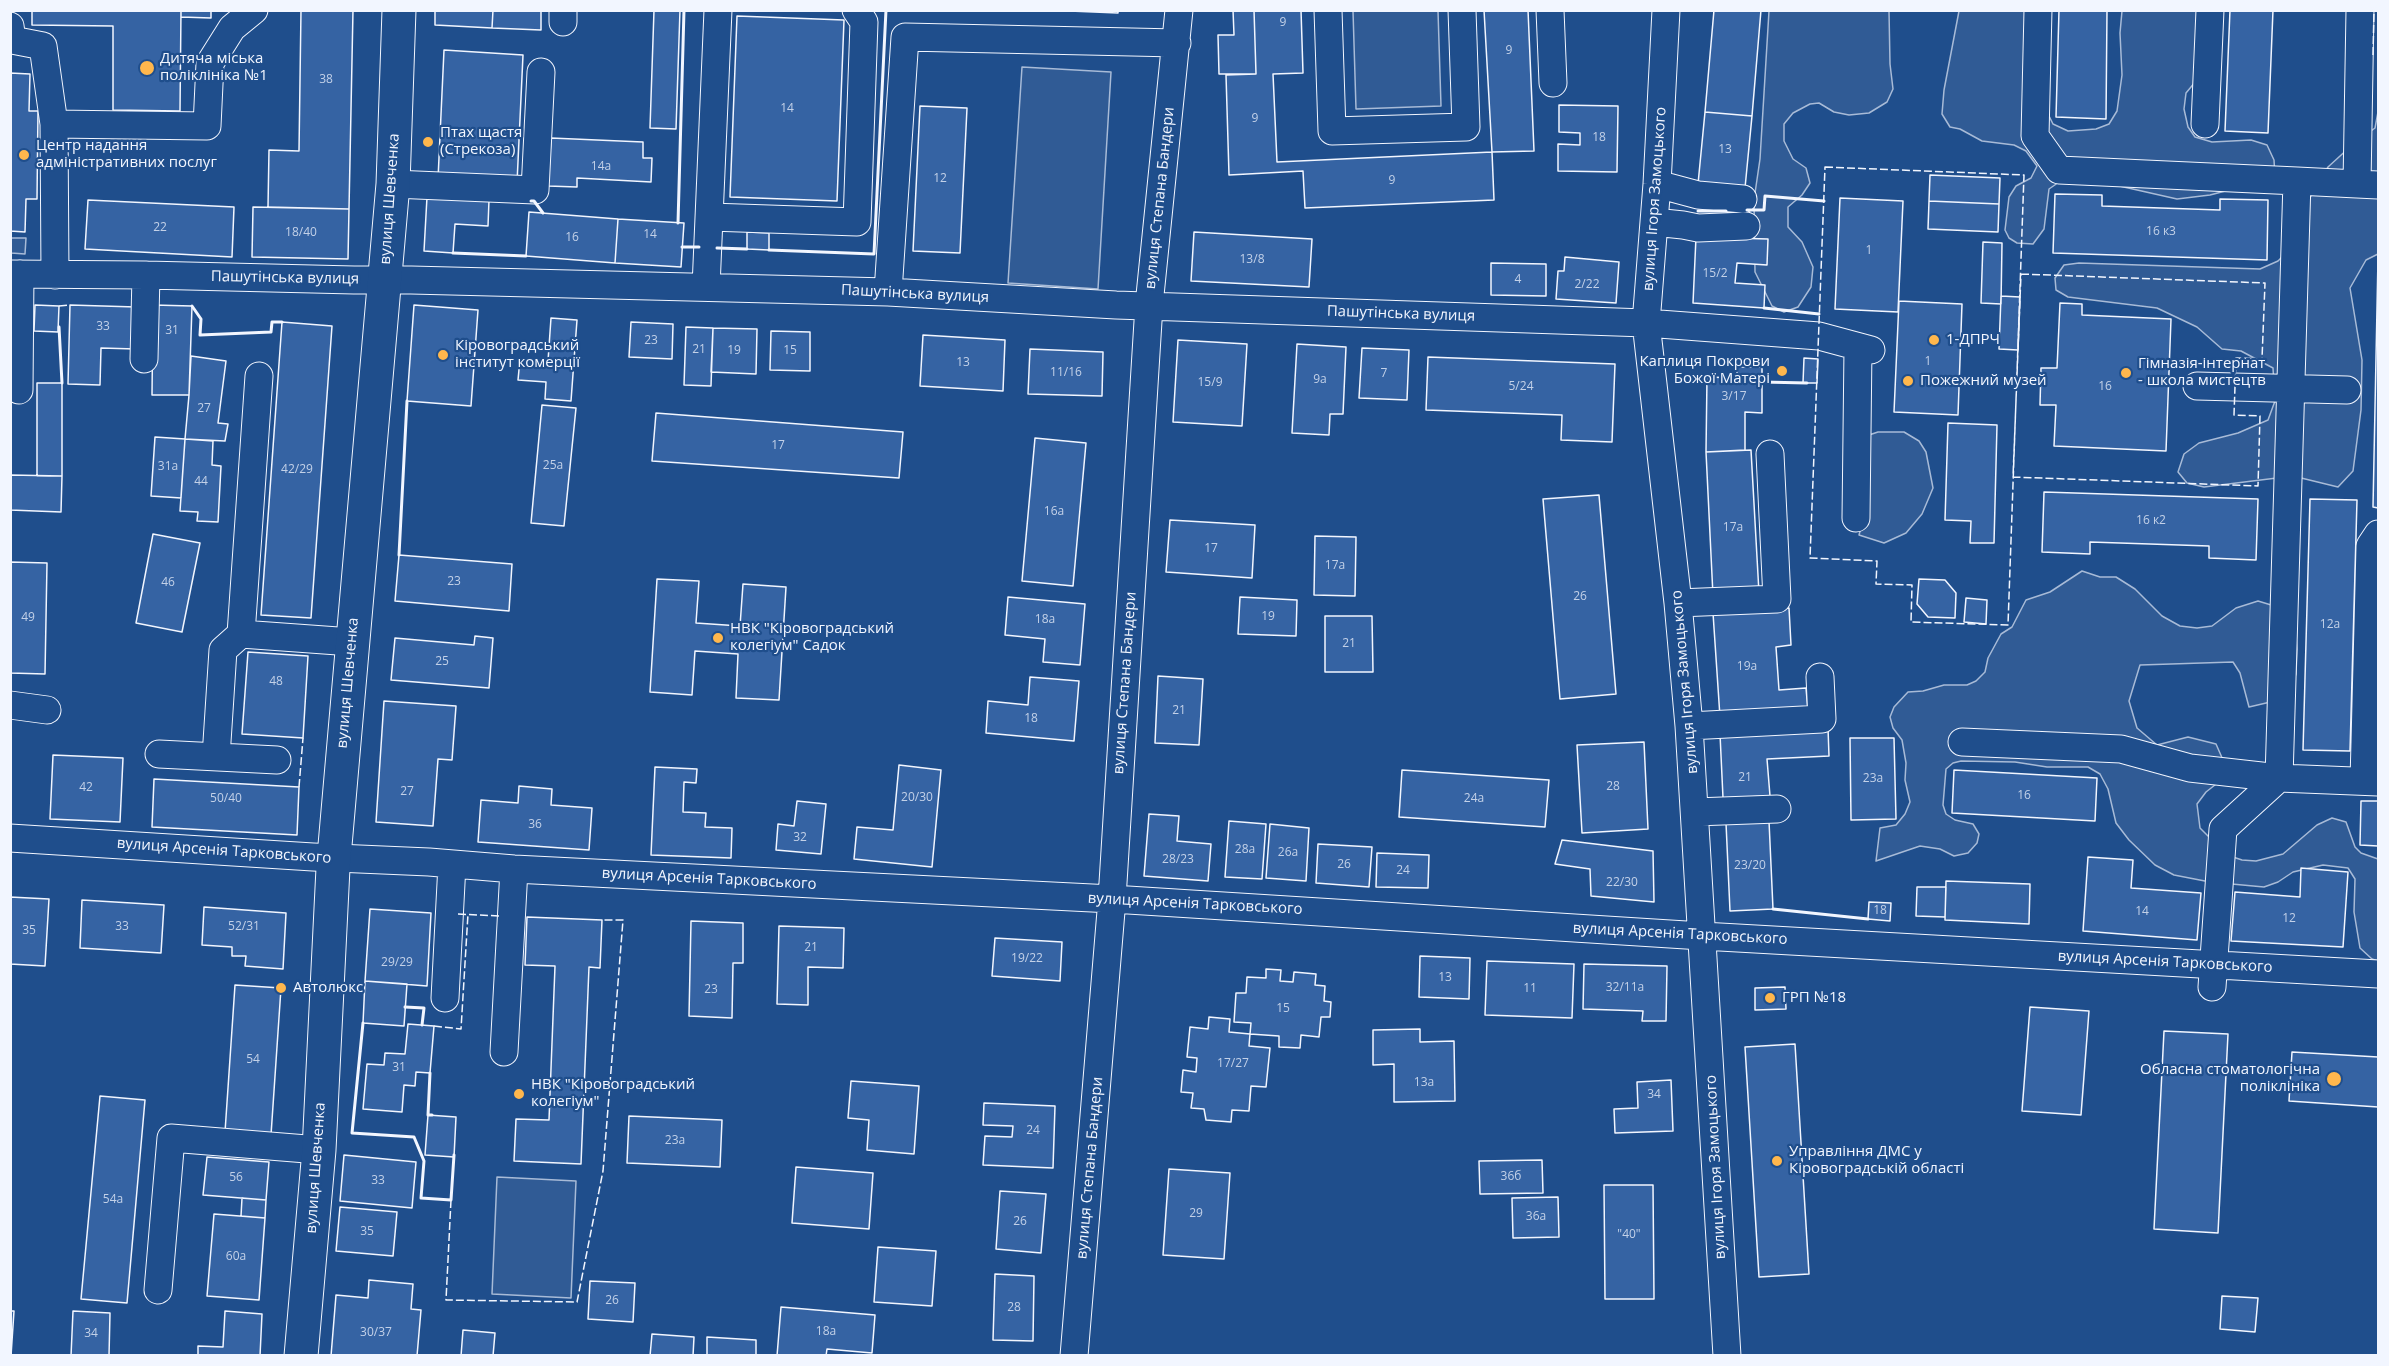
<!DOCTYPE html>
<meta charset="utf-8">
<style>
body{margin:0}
#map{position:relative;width:2389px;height:1366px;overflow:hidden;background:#1f4e8c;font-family:"Open Sans",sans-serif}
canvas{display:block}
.frame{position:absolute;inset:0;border:12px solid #f2f6ff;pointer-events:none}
</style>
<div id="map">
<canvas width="2389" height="1366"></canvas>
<div class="frame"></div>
</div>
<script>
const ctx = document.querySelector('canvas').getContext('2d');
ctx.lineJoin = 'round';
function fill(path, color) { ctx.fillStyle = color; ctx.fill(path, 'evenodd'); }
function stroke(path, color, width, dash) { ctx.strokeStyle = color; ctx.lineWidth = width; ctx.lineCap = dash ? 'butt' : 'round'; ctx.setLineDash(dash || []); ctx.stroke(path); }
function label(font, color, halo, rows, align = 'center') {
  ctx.font = font + ' "Open Sans",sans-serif'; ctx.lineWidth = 4.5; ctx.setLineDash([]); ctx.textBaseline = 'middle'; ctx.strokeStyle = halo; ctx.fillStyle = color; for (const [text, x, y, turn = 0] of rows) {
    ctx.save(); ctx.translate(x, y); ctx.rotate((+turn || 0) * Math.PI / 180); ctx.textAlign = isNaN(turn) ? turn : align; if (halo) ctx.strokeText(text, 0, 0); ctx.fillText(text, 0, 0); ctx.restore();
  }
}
const built = new Path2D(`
 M1353 11H1438L1441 106 1356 109Z
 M1769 11H1889L1890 64 1893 89 1887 102 1869 113 1849 115 1834 112 1819 103 1810 104 1793 113 1784 124V141L1793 159 1806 168 1810 183 1802 195 1788 207V227L1802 242 1813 267 1811 287 1798 307 1784 312 1772 306 1755 272 1754 200 1760 159Z
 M1959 11H2048L2049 116 2053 124 2068 131 2096 129 2109 124 2117 111 2122 75 2120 33 2122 11H2216L2201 75 2186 93 2184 109 2188 127 2195 137 2212 142 2251 140 2267 145 2274 160 2275 177 2262 192H2250L2237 188 2210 195 2177 199 2084 178 2062 180 2049 189 2044 229 2033 244 2017 243 2009 238 2005 230 2009 197 2016 186 2031 178 2037 166 2026 151 2014 145 1982 141 1960 129 1950 127 1942 114 1944 90Z
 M1022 67 1111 72 1098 289 1008 283Z
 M2378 112V254L2366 260 2350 288 2362 360 2361 410 2353 471 2338 487 2293 476 2204 487 2187 483 2178 472 2184 454 2199 443 2238 433 2268 420 2275 401 2273 368 2241 351 2222 349 2197 327 2157 308 2068 297 2056 290 2055 278 2064 265 2079 263 2260 269 2278 261 2298 241 2305 206 2328 167 2351 146 2375 128Z
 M11 238H26L25 254 11 253Z
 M1878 432H1904L1919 441 1926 452 1933 488 1922 514 1906 533 1884 543 1859 535 1867 505 1863 437Z
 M2082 571 2100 577H2116L2135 589 2162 616 2180 626 2197 628 2212 626 2236 608 2258 601 2281 608 2295 624 2297 649 2296 674 2290 690 2279 700 2249 707 2240 673 2233 662 2140 665 2129 701 2137 728 2157 745 2188 737 2216 744 2223 760 2220 781 2206 792 2197 804 2200 828 2227 855 2242 860 2256 861 2283 854 2317 825 2332 818 2346 822 2355 847 2361 853 2378 859V961L2372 959 2360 948 2354 912 2355 879 2348 868 2323 865 2293 872 2278 882 2264 887 2210 882 2174 875 2155 865 2129 840 2116 823 2108 789 2100 774 2088 767H2047L2015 762 1961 761 1953 763 1946 769 1943 805 1946 814 1955 820 1973 824 1979 834 1977 843 1968 853 1954 856 1940 849 1920 846 1876 861 1880 828 1896 825 1905 814 1910 802 1905 780 1906 763 1902 740 1893 728 1890 717 1894 707 1908 692 1923 691 1944 685H1967L1976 681 1985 672 1988 658 2001 634 2012 627 2026 600 2050 592Z
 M497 1177 576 1181 571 1298 492 1294Z`);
fill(built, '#305b95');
stroke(built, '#a8bbd7', 1.5);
const building = new Path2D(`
 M32 10H181L180 111 113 110V26L32 25Z
 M181 10H211V18L181 17Z
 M301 10H353L349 209 268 207 269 150 299 151Z
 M435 10H493L492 28 435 25Z
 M493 10H541V30L492 28Z
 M654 10H680L676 129 650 128Z
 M1045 10H1118V13Z
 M1233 10H1254L1256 74H1219L1218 35H1234Z
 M1254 10H1301L1303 73 1273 74 1277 162 1492 152 1484 10H1528L1534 151 1492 152 1494 200 1305 208 1303 171 1229 175 1226 75 1256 74Z
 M1714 10H1761L1752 116 1705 112Z
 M2059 10H2107L2106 119 2056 117Z
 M2230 10H2273L2268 133 2225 131Z
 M737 16 844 20 837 201 730 197Z
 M444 50 523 55 517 183 438 179Z
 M10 73 30 74 29 111H38L37 199H26L25 232 10 231Z
 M1559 105 1618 106 1617 172 1558 171V144L1580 145V133L1559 132Z
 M920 106 967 108 960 253 913 251Z
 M1705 112 1752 116 1745 188 1698 184Z
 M551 138 643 142V158H652L651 182 577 178V187L548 186Z
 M1930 175 2000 178 1999 204 1929 201Z
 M2055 194 2102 195V206L2220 210V199L2268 200 2267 260 2053 253Z
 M427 197 489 200 488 226 455 224 453 253 424 251Z
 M1840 198 1903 201 1898 312 1835 309Z
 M88 200 234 207 232 257 85 249Z
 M1929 201 1999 204 1998 232 1928 229Z
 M253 207 349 209 348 259 252 257Z
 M529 212 618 219 615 263 526 256Z
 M618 219 684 223 681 267 615 263Z
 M747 232 769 233V250L747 249Z
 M1194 232 1312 239 1309 287 1191 281Z
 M1696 237 1768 239 1767 265 1737 263 1735 283 1765 285 1764 308 1693 303Z
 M1983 242 2002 243 2001 304 1981 303Z
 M1565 257 1619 262 1616 303 1556 299 1558 271H1564Z
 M2378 258V508L2373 507Z
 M1491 263 1546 264V296L1491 295Z
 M2001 296 2020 297 2018 350 1999 349Z
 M1899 301 1962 304 1958 415 1894 412Z
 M2060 303 2082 304V315L2171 319 2166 451 2054 446 2056 405H2040L2041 368H2057Z
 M35 305 59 306 58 332 34 331Z
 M70 305 136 307 135 349 101 348 100 385 68 384Z
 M153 305 192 306 189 395H152Z
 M414 305 478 310 471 406 407 401Z
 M551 318 577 320 571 401 545 399 546 382 518 380 520 359 548 361Z
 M282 322 332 326 311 618 261 615Z
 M631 322 673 324 672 359 629 357Z
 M686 327 713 328 711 386 684 385Z
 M713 328 757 329 756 374 711 372Z
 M771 331 810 332V371L770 370Z
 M923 335 1005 340 1003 391 920 386Z
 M1178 340 1247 344 1242 426 1173 422Z
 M1297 344 1346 347 1343 414H1330L1329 435 1292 433Z
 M1362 348 1409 350 1407 400 1359 398Z
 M1030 349 1103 352 1102 396 1028 394Z
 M191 356 226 361 218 423 228 424 225 441 185 439 189 395Z
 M1428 357 1615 364 1612 442 1561 440 1562 415 1426 410Z
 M1804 358 1818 359 1817 383H1803Z
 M1737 367H1762V413L1745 412V450L1706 452 1707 377 1737 378Z
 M37 383H62V476H37Z
 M542 405 576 408 564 526 531 523Z
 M656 413 903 432 899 478 652 461Z
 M1948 423 1997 425 1994 543H1970L1971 521 1945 520Z
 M155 437 185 439 181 498 151 496Z
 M1035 438 1086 443 1073 586 1022 581Z
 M185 439 213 441 212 465 221 466 218 522 197 521 198 512 180 511Z
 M1751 450 1759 593 1713 596 1706 452Z
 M10 475 62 476 61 512 10 510Z
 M2044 492 2258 499 2256 560 2209 558V546L2090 542V554L2042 552Z
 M1599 495 1616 694 1560 699 1543 499Z
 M2310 499 2357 500 2350 751 2303 750Z
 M1170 520 1255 525 1252 578 1166 572Z
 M153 534 200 543 182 632 136 623Z
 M1315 536 1356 537 1355 596 1314 595Z
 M399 555 512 564 509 611 395 601Z
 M10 562 47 563 45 674 10 673Z
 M657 579 699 581 696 623 740 626 743 584 786 587 779 700 736 698 738 654 695 651 692 695 650 692Z
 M1919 579 1945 580 1956 593 1955 618 1928 617 1917 604Z
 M1008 597 1085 604 1080 665 1043 662 1045 639 1005 635Z
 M1240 597 1297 600 1296 636 1238 634Z
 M1966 598 1987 600 1986 624 1964 622Z
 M1789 608 1791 645 1776 647 1779 690 1806 688 1808 711 1720 717 1713 613Z
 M1325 616H1372L1373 672H1325Z
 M475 636 493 638 489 688 391 680 395 638 474 645Z
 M248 652 308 656 303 738 242 734Z
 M1158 676 1203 679 1199 745 1155 743Z
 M1030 677 1079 681 1074 741 986 733 988 701 1028 705Z
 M384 701 456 706 452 760 438 759 433 826 376 822Z
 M1828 728 1829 756 1767 759 1770 796 1723 798 1720 734Z
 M1850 738H1894L1896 819 1851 820Z
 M1644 742 1648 829 1582 833 1577 745Z
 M53 755 123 758 120 822 50 819Z
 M899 765 941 770 932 867 854 859 857 827 893 830Z
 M655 767 697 769 696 783 684 782 683 812 706 813 705 827 732 828 731 858 651 855Z
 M1402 770 1549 780 1545 827 1399 817Z
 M1954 770 2097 778 2095 821 1952 813Z
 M154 779 299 787 297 835 152 827Z
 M519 786 552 789 551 805 592 808 589 850 478 842 481 800 518 803Z
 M797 801 826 804 821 854 776 850 778 824 794 826Z
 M2361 801H2378V846L2360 845Z
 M1149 814 1179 816 1177 841 1211 844 1208 881 1144 876Z
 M1229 821 1266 824 1262 879 1225 877Z
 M1769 821 1773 909 1730 911 1726 823Z
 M1270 824 1309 828 1306 881 1266 878Z
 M1562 840 1653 851 1654 902 1591 896 1590 869 1555 864Z
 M1318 844 1372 847 1369 887 1316 883Z
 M1377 853 1429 855 1428 888 1376 887Z
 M2088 857 2133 860 2131 888 2201 893 2197 940 2083 931Z
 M2301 868 2348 872 2343 947 2231 941 2235 892 2300 897Z
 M1946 881 2030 884 2029 924 1945 920Z
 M1917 887H1946L1945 917 1916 916Z
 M10 897 49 899 45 966 10 964Z
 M82 900 164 905 161 953 80 948Z
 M1869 902 1891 903 1890 921 1868 919Z
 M204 907 286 913 283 969 245 966 246 956H232V947L202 945Z
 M370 909 431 913 427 986 365 981Z
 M527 917 602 920 600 968 589 967 581 1164 514 1161 516 1119 549 1120 555 966 525 965Z
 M691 921 743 923V963H733L732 1018 689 1016Z
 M779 926 844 928 843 968 808 967V1005L777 1004Z
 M995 938 1062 942 1060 981 992 976Z
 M1420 956 1470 958 1469 999 1419 997Z
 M1487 961 1574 964 1572 1018 1485 1015Z
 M1584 964 1667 966 1666 1021H1642L1643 1011 1583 1009Z
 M1266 969 1281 970 1280 981 1293 982 1294 972 1316 974 1315 985 1325 986 1324 1001 1331 1002 1330 1017H1321L1319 1037 1301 1035 1300 1048 1279 1047V1036L1250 1034 1251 1023 1234 1022 1236 993H1246L1247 977 1266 978Z
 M365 981 407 984 404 1026 363 1023Z
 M235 985 281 988 271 1135 225 1132Z
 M1785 987 1786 1009 1755 1010V988Z
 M2030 1007 2089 1011 2081 1115 2022 1111Z
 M1209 1017 1230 1019 1229 1032 1250 1034 1249 1046 1270 1048 1266 1087 1251 1086 1249 1111 1232 1110 1231 1122 1206 1120 1204 1109 1191 1108 1193 1093 1181 1092 1183 1070 1196 1072 1197 1058 1187 1057 1190 1027 1208 1029Z
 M408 1024 434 1026 430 1073 416 1072 415 1086 404 1085 402 1112 363 1109 367 1064 384 1065 385 1053 405 1054Z
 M1420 1029V1042L1454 1041 1455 1101 1394 1102V1064L1373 1065V1030Z
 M2164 1031 2228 1034 2218 1233 2154 1229Z
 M1795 1044 1809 1274 1759 1277 1745 1047Z
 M2292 1052 2378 1057V1107L2289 1101Z
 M1671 1080 1673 1131 1615 1133 1614 1109 1638 1108 1637 1082Z
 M851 1081 919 1086 914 1154 867 1150 869 1120 848 1118Z
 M100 1096 145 1100 127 1303 81 1299Z
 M984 1103 1055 1106 1053 1168 983 1165 985 1136 1012 1137 1013 1126 983 1125Z
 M428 1115 456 1117 454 1157 425 1155Z
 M629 1116 722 1120 720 1167 627 1163Z
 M344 1155 416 1162 412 1208 340 1201Z
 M207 1157 269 1162 266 1200 203 1195Z
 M1542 1160 1543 1193 1480 1194 1479 1161Z
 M796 1167 873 1173 869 1229 792 1223Z
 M1169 1169 1230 1173 1224 1259 1163 1255Z
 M1604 1185H1653L1654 1299H1605Z
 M1000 1191 1046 1194 1041 1253 996 1249Z
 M1558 1197 1559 1237 1513 1238 1512 1198Z
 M242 1198 266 1200 265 1218 241 1216Z
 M340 1207 397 1212 393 1256 336 1251Z
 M214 1214 265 1218 259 1300 207 1296Z
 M878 1247 936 1251 932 1306 874 1302Z
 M995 1274 1034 1276 1033 1341 993 1340Z
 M369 1280 413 1284 411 1309 421 1310 417 1356H331L336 1295 368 1298Z
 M590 1281 635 1283 633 1322 588 1319Z
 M2222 1296 2258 1298 2255 1332 2220 1329Z
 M781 1307 875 1315 872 1353 827 1349 826 1356H777Z
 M10 1311H14L11 1356H10Z
 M73 1311 110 1313 109 1356H71Z
 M225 1311 262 1314 260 1356H198V1346L223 1347Z
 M463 1330 495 1333 493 1356H461Z
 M652 1334 694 1337 693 1356H650Z
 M707 1337 756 1340V1356H707Z`);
fill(building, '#3563a3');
stroke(building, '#f2f6ff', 1.5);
const minor = new Path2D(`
 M1328 10 1332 131 1466 127 1462 10
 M1550 10 1553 83
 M1666 10 1657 184 1646 323 1678 603 1689 726 1727 1356
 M2038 10 2035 136 2059 170 2297 181
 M2360 10 2357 184 2378 185
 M563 22V10
 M10 26 12 40 43 46 54 124 55 275
 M54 124 207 126 210 63 232 28 254 10
 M2205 124 2210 10
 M393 184 535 190 541 72
 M1657 184 1698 195 1743 199
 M710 217 857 222 864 22 856 10
 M1654 222 1683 225 1698 228 1746 226
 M10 274 146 275 354 280H411L888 292 1116 305 1646 323 1819 336 1871 350
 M706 287 718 10
 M888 292 905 37 1177 43
 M144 359 146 275
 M259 376 241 634 352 642
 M2197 386 2347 390
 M19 390 20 274
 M1856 518 1858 348
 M1678 603 1777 599 1770 454
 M10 705 47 710
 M1689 726 1822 719 1820 677
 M1962 742 2121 749 2190 768 2279 778 2378 782
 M159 754 277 760
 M216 757 223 650 241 634
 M2364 781 2370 546 2378 534
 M1695 812 1777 809
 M10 838 313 857 429 862 514 869 1112 899 1702 936 2378 974
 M2212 987 2223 829 2279 778 2297 181 2357 184
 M445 998 452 864
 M504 1052 514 869
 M158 1290 171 1138 319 1150
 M1074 1356 1112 899 1149 305 1179 10`);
const major = new Path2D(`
 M301 1356 319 1150 333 868 393 184 399 10`);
stroke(minor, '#f2f6ff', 29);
stroke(major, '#f2f6ff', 35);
stroke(minor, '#1f4e8c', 27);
stroke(major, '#1f4e8c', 33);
stroke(new Path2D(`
 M2373 55 2374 10
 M1825 167 2024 175 2008 625 1911 622 1912 585 1876 584 1877 561 1810 558Z
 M2021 274 2265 283 2262 359 2236 358 2234 415 2260 416 2258 486 2013 477Z
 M59 306 70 305
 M299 787 303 738
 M458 914 500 916
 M434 1026 461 1029 468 914
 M451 1200 446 1300 577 1302 603 1171 623 920H602`), '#f2f6ff', 1.5, [8, 3]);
stroke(new Path2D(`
 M531 201H534L543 213
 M1747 210H1764L1765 196 1824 201
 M1698 211H1726
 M678 223 684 10
 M682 247H699
 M717 248 747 249
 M769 250 874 254 886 10
 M453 253 526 256
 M192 306 201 319 200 335 271 332 272 322H282
 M1764 308 1819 314
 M59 327 62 383
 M1762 382 1807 383
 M399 555 407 401
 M1773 909 1868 919
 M405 1007 424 1008 422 1025
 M363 1023 352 1133 414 1137 424 1161 421 1198 451 1200 454 1155
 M430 1073 428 1115H432`), '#f2f6ff', 3);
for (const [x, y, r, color] of [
 [147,68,8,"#ffb74d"],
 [428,142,6,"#ffb74d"],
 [24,155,6,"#ffb74d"],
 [1934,340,6,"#ffb74d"],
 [443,355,6,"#ffb74d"],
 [1782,371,6,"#ffb74d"],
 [2126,373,6,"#ffb74d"],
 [1908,381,6,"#ffb74d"],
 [718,638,6,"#ffb74d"],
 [281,988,6,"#ffb74d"],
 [1770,998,6,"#ffb74d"],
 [2334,1079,8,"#ffb74d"],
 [519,1094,6,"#ffb74d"],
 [1777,1161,6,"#ffb74d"]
]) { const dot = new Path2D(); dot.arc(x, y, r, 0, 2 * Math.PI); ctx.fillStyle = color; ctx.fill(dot); stroke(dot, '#1f4e8c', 2); }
label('12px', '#c3d1e8', null, [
 ["9",1283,23],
 ["9",1509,51],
 ["38",326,80],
 ["14",787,109],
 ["9",1255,119],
 ["18",1599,138],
 ["13",1725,150],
 ["14а",601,167],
 ["12",940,179],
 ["9",1392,181],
 ["22",160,228],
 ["16 к3",2161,232],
 ["18/40",301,233],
 ["14",650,235],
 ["16",572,238],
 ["1",1869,251],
 ["13/8",1252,260],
 ["15/2",1715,274],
 ["4",1518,280],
 ["2/22",1587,285],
 ["33",103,327],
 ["31",172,331],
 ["23",651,341],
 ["21",699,350],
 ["19",734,351],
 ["15",790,351],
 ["1",1928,362],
 ["13",963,363],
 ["11/16",1066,373],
 ["7",1384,374],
 ["9а",1320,380],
 ["15/9",1210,383],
 ["5/24",1521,387],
 ["16",2105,387],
 ["3/17",1734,397],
 ["27",204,409],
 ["17",778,446],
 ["25а",553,466],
 ["31а",168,467],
 ["42/29",297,470],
 ["44",201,482],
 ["16а",1054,512],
 ["16 к2",2151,521],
 ["17а",1733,528],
 ["17",1211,549],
 ["17а",1335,566],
 ["23",454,582],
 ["46",168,583],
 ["26",1580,597],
 ["19",1268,617],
 ["49",28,618],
 ["18а",1045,620],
 ["12а",2330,625],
 ["21",1349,644],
 ["25",442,662],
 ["19а",1747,667],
 ["48",276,682],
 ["21",1179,711],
 ["18",1031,719],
 ["21",1745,778],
 ["23а",1873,779],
 ["28",1613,787],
 ["42",86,788],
 ["27",407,792],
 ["16",2024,796],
 ["20/30",917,798],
 ["50/40",226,799],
 ["24а",1474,799],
 ["36",535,825],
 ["32",800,838],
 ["28а",1245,850],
 ["26а",1288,853],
 ["28/23",1178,860],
 ["26",1344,865],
 ["23/20",1750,866],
 ["24",1403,871],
 ["22/30",1622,883],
 ["18",1880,911],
 ["14",2142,912],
 ["12",2289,919],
 ["33",122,927],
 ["52/31",244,927],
 ["35",29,931],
 ["21",811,948],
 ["19/22",1027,959],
 ["29/29",397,963],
 ["13",1445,978],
 ["32/11а",1625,988],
 ["11",1530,989],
 ["23",711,990],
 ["15",1283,1009],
 ["54",253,1060],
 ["17/27",1233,1064],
 ["31",399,1068],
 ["13а",1424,1083],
 ["34",1654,1095],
 ["24",1033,1131],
 ["23а",675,1141],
 ["36б",1511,1177],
 ["56",236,1178],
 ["33",378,1181],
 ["54а",113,1200],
 ["29",1196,1214],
 ["36а",1536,1217],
 ["26",1020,1222],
 ["35",367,1232],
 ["\"40\"",1629,1235],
 ["60а",236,1257],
 ["26",612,1301],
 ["28",1014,1308],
 ["18а",826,1332],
 ["30/37",376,1333],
 ["34",91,1334]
]);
label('15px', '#f2f6ff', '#1f4e8c', [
 ["Дитяча міська",160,59],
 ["поліклініка №1",160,76],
 ["Птах щастя",440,133],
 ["(Стрекоза)",440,150],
 ["Центр надання",36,146],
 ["адміністративних послуг",36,163],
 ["1-ДПРЧ",1946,340],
 ["Кіровоградський",455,346],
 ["інститут комерції",455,363],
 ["Каплиця Покрови",1770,362,"right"],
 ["Божої Матері",1770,379,"right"],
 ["Гімназія-інтернат",2138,364],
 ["- школа мистецтв",2138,381],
 ["Пожежний музей",1920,381],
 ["НВК \"Кіровоградський",730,629],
 ["колегіум\" Садок",730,646],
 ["Автолюкс",293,988],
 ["ГРП №18",1782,998],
 ["Обласна стоматологічна",2320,1070,"right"],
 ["поліклініка",2320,1087,"right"],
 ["НВК \"Кіровоградський",531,1085],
 ["колегіум\"",531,1102],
 ["Управління ДМС у",1789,1152],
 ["Кіровоградській області",1789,1169]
], 'left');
label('15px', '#f2f6ff', '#1f4e8c', [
 ["вулиця Степана Бандери",1160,198,-84],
 ["вулиця Шевченка",390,199,-86],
 ["вулиця Ігоря Замоцького",1655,199,-86],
 ["Пашутінська вулиця",285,278,1],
 ["Пашутінська вулиця",915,294,3],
 ["Пашутінська вулиця",1401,314,2],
 ["вулиця Ігоря Замоцького",1685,682,-95],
 ["вулиця Шевченка",348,683,-85],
 ["вулиця Степана Бандери",1125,683,-86],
 ["вулиця Арсенія Тарковського",224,851,4],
 ["вулиця Арсенія Тарковського",709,879,3],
 ["вулиця Арсенія Тарковського",1195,904,3],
 ["вулиця Арсенія Тарковського",1680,934,3],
 ["вулиця Арсенія Тарковського",2165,962,3],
 ["вулиця Ігоря Замоцького",1716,1167,-93],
 ["вулиця Шевченка",316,1168,-86],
 ["вулиця Степана Бандери",1090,1168,-85]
]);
</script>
